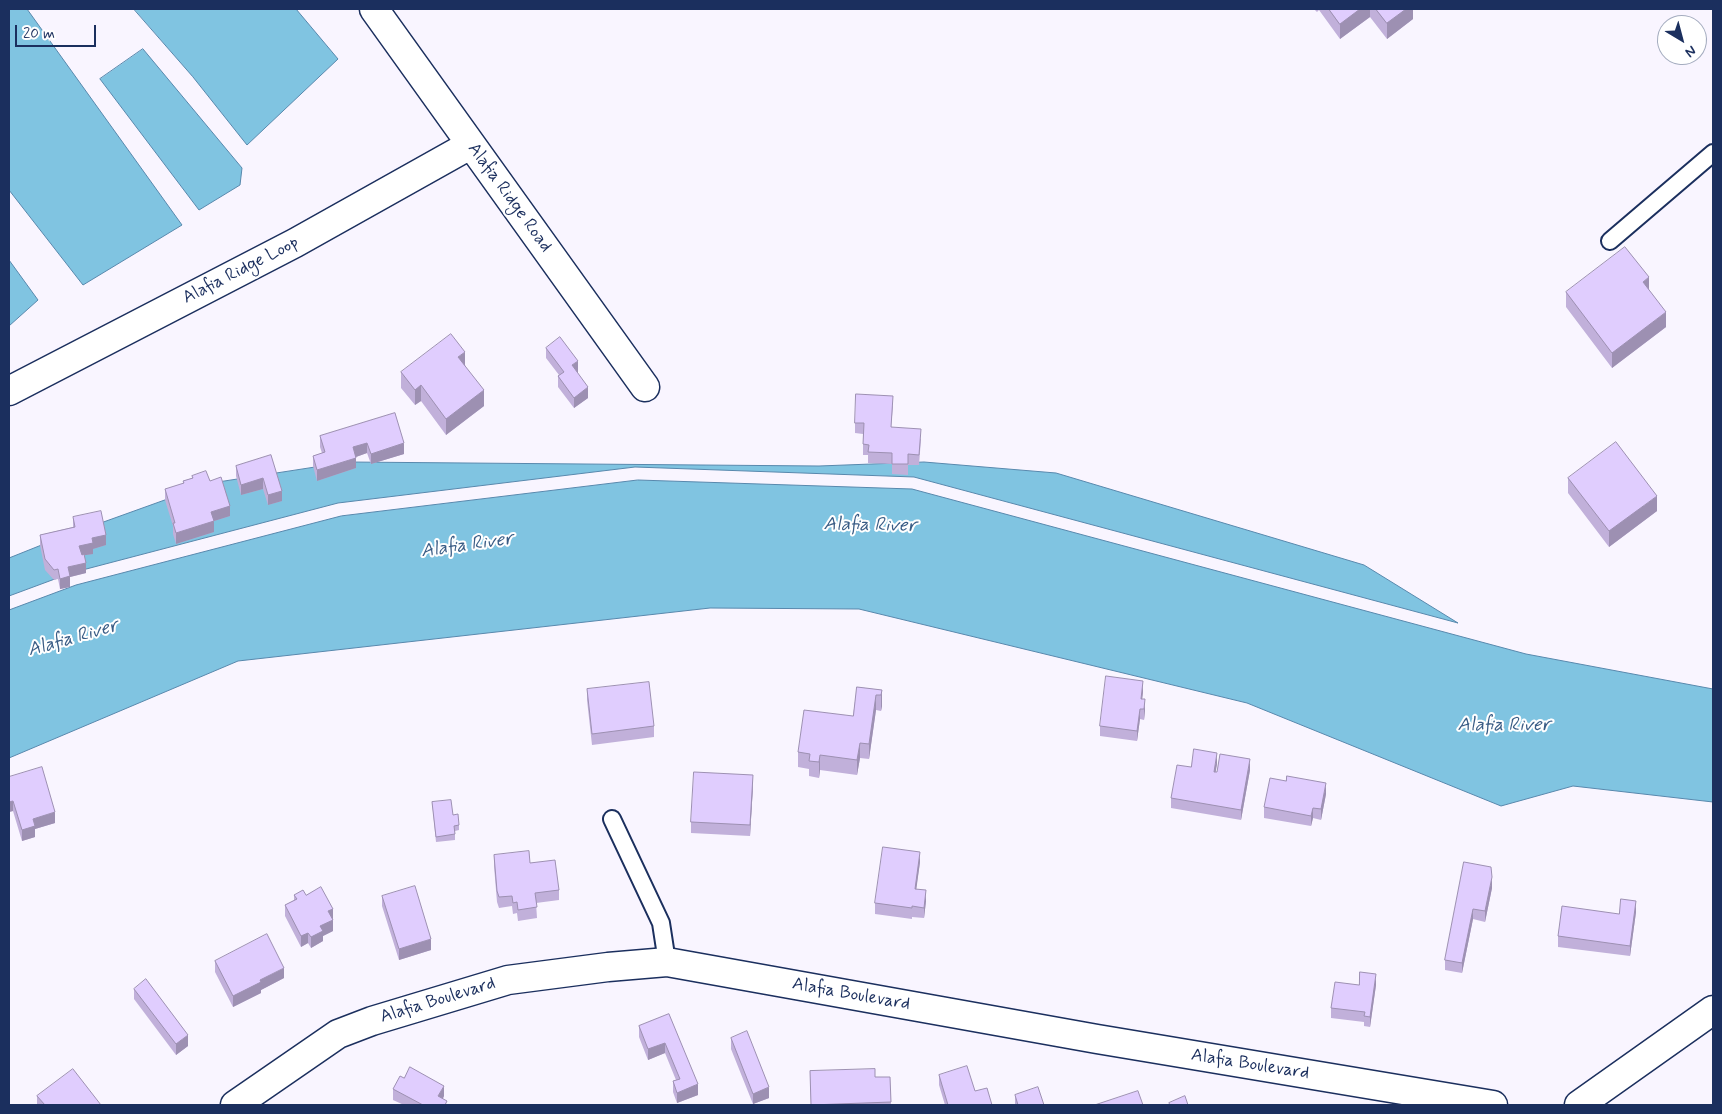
<!DOCTYPE html>
<style>
body{margin:0}
#map{position:relative;width:1722px;height:1114px;overflow:hidden;background:#f9f5ff;font-family:Mynerve,sans-serif}
canvas{display:block}
.frame{position:absolute;inset:0;border:10px solid #1b2f5e;pointer-events:none}
.north{position:absolute;left:1657px;top:15px;width:50px;height:50px;box-sizing:border-box;background:#fff;border:1px solid #a4acbf;border-radius:50%;rotate:143deg;font-size:14px;font-weight:700;line-height:20px;text-align:center;color:#1b2f5e}
.north::after{content:'';display:block;margin:auto;width:18px;height:22px;background:#1b2f5e;clip-path:polygon(50% 0,100% 100%,50% 72%,0 100%)}
.scale{position:absolute;left:15px;top:25px;width:81px;height:22px;box-sizing:border-box;border:2px solid #1b2f5e;border-top:0;padding-left:6px;font-size:15px;line-height:18px;white-space:nowrap;color:#1b2f5e;-webkit-text-stroke:4px #fff;paint-order:stroke}
</style>
<div id="map">
<canvas width="1722" height="1114"></canvas>
<div class="frame"></div>
<div class="north">N</div>
<div class="scale">20 m</div>
</div>
<script>
const ctx = document.querySelector('canvas').getContext('2d');
ctx.lineJoin = 'round';
function fill(path, color) { ctx.fillStyle = color; ctx.fill(path, 'evenodd'); }
function stroke(path, color, width, dash) { ctx.strokeStyle = color; ctx.lineWidth = width; ctx.lineCap = dash ? 'butt' : 'round'; ctx.setLineDash(dash || []); ctx.stroke(path); }
function label(font, color, halo, rows, align = 'center') {
  ctx.font = font + ' Mynerve,sans-serif'; ctx.lineWidth = 4; ctx.setLineDash([]); ctx.textBaseline = 'middle'; ctx.strokeStyle = halo; ctx.fillStyle = color; for (const [text, x, y, turn = 0] of rows) {
    ctx.save(); ctx.translate(x, y); ctx.rotate((+turn || 0) * Math.PI / 180); ctx.textAlign = isNaN(turn) ? turn : align; if (halo) ctx.strokeText(text, 0, 0); ctx.fillText(text, 0, 0); ctx.restore();
  }
}
const water = new Path2D(`
 M9 9H27L182 225 83 285 9 190Z
 M134 9H296L338 59 247 145 193 77Z
 M143 49 242 168 240 185 199 210 100 79Z
 M9 260 38 300 9 326Z
 M348 462 819 466 924 462 1056 473 1364 565 1458 623 914 477 635 467 338 503 71 573 9 596V558L59 538 212 483Z
 M638 480 912 489 1526 654 1713 689V802L1573 786 1501 806 1247 703 859 609 710 608 238 661 9 758V610L76 585 341 516Z`);
fill(water, '#80c4e1');
stroke(water, '#5888ad', 1);
const lane = new Path2D(`
 M1610 241 1713 153
 M612 819 661 923 667 962`);
const street = new Path2D(`
 M374 9 645 387
 M9 391 295 243 470 145
 M235 1105 338 1034 372 1021 508 980 608 967 667 962 1097 1039 1493 1105
 M1579 1105 1713 1010`);
stroke(lane, '#1b2f5e', 20);
stroke(street, '#1b2f5e', 31);
stroke(lane, '#fff', 16);
stroke(street, '#fff', 28);
fill(new Path2D(`
 M1314 9H1413V19L1387 39 1370 17 1340 39 1319 10 1317 12Z
 M1566 292 1666 327 1612 368 1566 307Z
 M546 348 578 372H577L588 398 574 408 558 387V376L559 375 546 358Z
 M465 365 484 406 446 435 421 401 415 405 401 388V372Z
 M893 406 891 427 921 439 919 465H908V475L892 474V464L868 463V455H863V434L855 433V423Z
 M395 413 404 454 371 464 367 453 356 457V468L317 481 313 466V456L322 453 320 447V436Z
 M271 455 282 501 268 505 263 489 241 495 236 476V466Z
 M192 476 210 481 230 516 214 521V532L176 544 173 534V526L165 500V489L183 484V481L192 478Z
 M1568 478 1657 511 1609 547 1568 493Z
 M73 517 106 545 93 549V554L84 555 86 573 70 577V587L60 589 58 579 54 580 45 570 40 545V535L73 527Z
 M857 687 882 690V706L881 711 876 710 869 759 860 758 857 775 820 770 819 778 809 776V769L798 767V752L853 716Z
 M587 689 654 726V737L592 745 587 700Z
 M1143 692 1142 699 1145 710 1144 720 1140 719 1137 741 1100 736V726Z
 M1217 764 1215 772 1250 770 1241 820 1171 808V798L1191 767Z
 M9 777 55 823 35 829V837L22 841 13 811 9 812Z
 M753 786 750 836 691 833V822Z
 M1326 794 1321 820 1313 818 1311 826 1264 818V807Z
 M432 802 453 815 459 825V830L455 831V840L436 842Z
 M494 855 559 890V900L536 903 537 918 518 921 517 913 513 914 512 906 499 908 497 902 494 866Z
 M920 862 916 889 926 901 924 918 912 917V919L875 914V903Z
 M1464 862 1492 888 1485 922 1473 919 1462 973 1445 970V960Z
 M294 895H306L333 909V931L323 936V941L311 948 308 943 301 947 285 916V905L294 900Z
 M382 896 431 950 399 960 382 906Z
 M1636 912 1630 956 1558 947V936L1619 914Z
 M215 961 284 978 261 990V993L233 1007 215 972Z
 M1359 985H1376L1370 1027 1364 1026V1022L1331 1018V1008Z
 M134 989 188 1046 176 1055 134 999Z
 M669 1014 698 1095 677 1103 673 1092V1081L676 1080 665 1053 648 1060 639 1037V1026Z
 M731 1038 769 1098 753 1104 731 1049Z
 M810 1071 875 1077H890L891 1105H811Z
 M939 1075 992 1105H945L939 1085Z
 M393 1089 444 1096 443 1099 447 1105H404L393 1100Z
 M1015 1095 1044 1105H1015Z
 M37 1096 101 1105H37Z`), '#c1b0da');
fill(new Path2D(`
 M1360 9H1370V17L1340 39V24Z
 M1406 9H1413V19L1387 39V23Z
 M1649 277V293L1643 282Z
 M1666 312V327L1612 368V353Z
 M465 352V368L458 357Z
 M578 361V372L572 376V365Z
 M421 385V401L415 405V390Z
 M588 387V398L574 408V398Z
 M484 390V406L446 435V419Z
 M367 443V453L353 458V447Z
 M404 443V454L371 464V454Z
 M356 458V468L317 481V470Z
 M263 478V489L241 495V485Z
 M282 491V501L268 505V495Z
 M1657 496V511L1609 547V531Z
 M230 506V516L211 522V512Z
 M214 521V532L176 544V533Z
 M106 535V545L93 549V554L79 556V546L92 538Z
 M86 563V573L70 577V587L60 589V579L68 567Z
 M1143 681V692L1141 709V699Z
 M882 690V706L881 711V695Z
 M876 695V710L869 759V744Z
 M1145 699V710L1144 720V709Z
 M1140 709V719L1137 741V731Z
 M860 743V758L857 775V760Z
 M1217 753V764L1214 782V772Z
 M820 755V770L819 778V762Z
 M1250 759V770L1241 820V810Z
 M753 775V786L750 836V825Z
 M1326 783V794L1321 820V809Z
 M13 801V811L9 812V802Z
 M1313 808V818L1311 826V816Z
 M55 812V823L35 829V837L22 841V830L33 819Z
 M920 852V862L915 899V889Z
 M1492 877V888L1485 922V911Z
 M926 890V901L924 918V908Z
 M1636 901V912L1630 956V946Z
 M333 909V920L328 911Z
 M1473 909V919L1462 973V963Z
 M333 920V931L323 936V941L311 948V937L320 926Z
 M308 933V943L301 947V936Z
 M431 939V950L399 960V949Z
 M284 968V978L261 990V993L233 1007V996L260 980Z
 M1376 974V985L1370 1027V1017Z
 M188 1035V1046L176 1055V1044Z
 M665 1043V1053L648 1060V1049Z
 M698 1084V1095L677 1103V1093Z
 M444 1086V1096L439 1105 438 1096Z
 M769 1087V1098L753 1104V1094Z`), '#9d90b2');
const building = new Path2D(`
 M1329 9H1360L1340 24Z
 M1376 9H1406L1387 23Z
 M1625 247 1649 277 1643 282 1666 312 1612 353 1566 292Z
 M451 334 465 352 458 357 484 390 446 419 421 385 415 390 401 372Z
 M560 337 578 361 572 365 588 387 574 398 558 376 564 372 546 348Z
 M856 394 893 396 891 427 921 429 919 455 908 454V464H892V453L868 452 869 445 863 444 864 423H855Z
 M395 413 404 443 371 454 367 443 353 447 356 458 317 470 313 456 325 452 320 436Z
 M1616 442 1657 496 1609 531 1568 478Z
 M271 455 282 491 268 495 263 478 241 485 236 466Z
 M206 471 210 481 221 477 230 506 211 512 214 521 176 533 173 523H175L165 489 184 483 183 481 193 478 192 476Z
 M101 511 106 535 92 538 93 543 79 546 82 555 84 554 86 563 68 567 70 576 60 579 58 569 54 570 45 559 40 535 75 527 73 517Z
 M1106 676 1143 681 1141 699H1145L1144 709H1140L1137 731 1100 726Z
 M649 682 654 726 592 734 587 689Z
 M857 687 882 690 881 695H876L869 744 860 743 857 760 820 755 819 762 809 761 810 754 798 752 804 710 853 716Z
 M1194 749 1217 753 1214 772H1217L1220 754 1250 759 1241 810 1171 798 1177 765 1191 767Z
 M42 767 55 812 33 819 35 826 22 830 13 801 9 802V777Z
 M694 772 753 775 750 825 691 822Z
 M1287 776 1326 783 1321 809 1313 808 1311 816 1264 807 1270 778 1286 781Z
 M451 800 453 815 458 814 459 825 454 826 455 834 436 837 432 802Z
 M883 847 920 852 915 889 926 890 924 908 912 906V908L875 903Z
 M529 851 530 863 555 860 559 890 535 893 537 907 518 910 517 902 513 903 512 896 499 897 497 891 494 855Z
 M1464 862 1491 867 1492 877 1485 911 1473 909 1462 963 1445 960Z
 M415 886 431 939 399 949 382 896Z
 M321 887 333 909 328 911 333 920 320 926 323 931 311 937 308 933 301 936 285 905 297 899 294 895 303 890 306 895Z
 M1621 899 1636 901 1630 946 1558 936 1562 906 1619 914Z
 M267 934 284 968 260 980 261 982 233 996 215 961Z
 M1360 972 1376 974 1370 1017 1364 1016 1365 1012 1331 1008 1335 982 1359 985Z
 M146 979 188 1035 176 1044 134 989Z
 M669 1014 698 1084 677 1093 673 1081 680 1079 665 1043 648 1049 639 1026Z
 M747 1031 769 1087 753 1094 731 1038Z
 M967 1066 975 1091 987 1088 992 1105H948L939 1075Z
 M410 1067 444 1086 438 1096 447 1101 445 1105H423L393 1089 400 1076 404 1078Z
 M73 1069 101 1105H45L37 1096Z
 M875 1069V1077H890L891 1102 811 1105 810 1071Z
 M1038 1087 1044 1105H1018L1015 1095Z
 M1138 1091 1143 1105H1095Z
 M1185 1096 1188 1105H1170L1169 1103Z`);
fill(building, '#e0cdfe');
stroke(building, '#9d90b2', 1);
label('18px', '#1b2f5e', '#fff', [
 ["Alafia Ridge Road",509,198,54],
 ["Alafia Ridge Loop",241,271,-27],
 ["Alafia Boulevard",851,995,10],
 ["Alafia Boulevard",438,1001,-17],
 ["Alafia Boulevard",1250,1065,9]
]);
label('italic 19px', '#395c85', '#fff', [
 ["Alafia River",870,526,1],
 ["Alafia River",467,546,-8],
 ["Alafia River",73,639,-16],
 ["Alafia River",1504,726]
]);
</script>
